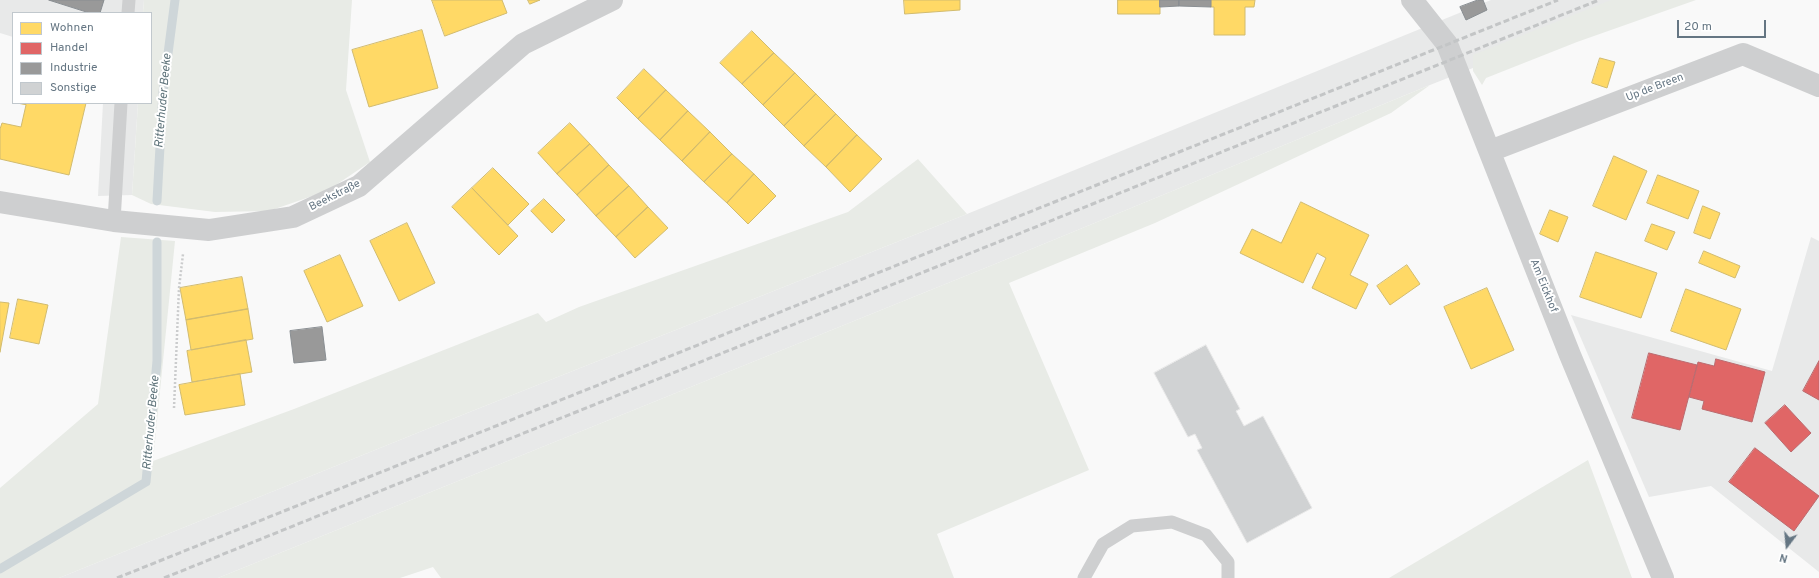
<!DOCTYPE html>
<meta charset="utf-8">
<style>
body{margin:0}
#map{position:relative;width:1819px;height:578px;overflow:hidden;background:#f9f9f9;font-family:Overpass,sans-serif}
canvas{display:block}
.legend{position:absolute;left:12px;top:12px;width:140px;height:92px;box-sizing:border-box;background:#fff;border:1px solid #c1c8cd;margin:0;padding:5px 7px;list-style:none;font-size:12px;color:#657683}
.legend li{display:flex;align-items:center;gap:8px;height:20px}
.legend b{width:20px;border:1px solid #c1c8cd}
.north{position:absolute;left:1767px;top:526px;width:40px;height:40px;-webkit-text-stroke:3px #fff;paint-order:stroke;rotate:196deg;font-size:11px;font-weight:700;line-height:16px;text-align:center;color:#657683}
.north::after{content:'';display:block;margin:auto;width:14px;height:18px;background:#657683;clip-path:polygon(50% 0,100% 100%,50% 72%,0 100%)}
.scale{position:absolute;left:1677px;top:20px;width:89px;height:18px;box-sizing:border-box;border:2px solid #657683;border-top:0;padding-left:5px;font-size:12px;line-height:14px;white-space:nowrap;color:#657683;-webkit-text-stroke:3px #fff;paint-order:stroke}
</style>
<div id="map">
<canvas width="1819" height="578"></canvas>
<ul class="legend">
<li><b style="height:11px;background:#ffd966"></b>Wohnen</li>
<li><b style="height:11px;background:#e06666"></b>Handel</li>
<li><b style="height:11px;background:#999"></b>Industrie</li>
<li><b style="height:11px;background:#d0d2d3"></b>Sonstige</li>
</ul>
<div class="north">N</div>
<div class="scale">20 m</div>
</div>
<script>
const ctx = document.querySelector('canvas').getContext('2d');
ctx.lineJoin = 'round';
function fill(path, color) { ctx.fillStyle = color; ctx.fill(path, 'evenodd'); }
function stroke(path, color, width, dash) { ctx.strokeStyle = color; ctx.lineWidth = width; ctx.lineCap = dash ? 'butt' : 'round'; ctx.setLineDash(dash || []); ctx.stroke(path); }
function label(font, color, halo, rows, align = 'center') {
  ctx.font = font + ' Overpass,sans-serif'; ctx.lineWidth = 4; ctx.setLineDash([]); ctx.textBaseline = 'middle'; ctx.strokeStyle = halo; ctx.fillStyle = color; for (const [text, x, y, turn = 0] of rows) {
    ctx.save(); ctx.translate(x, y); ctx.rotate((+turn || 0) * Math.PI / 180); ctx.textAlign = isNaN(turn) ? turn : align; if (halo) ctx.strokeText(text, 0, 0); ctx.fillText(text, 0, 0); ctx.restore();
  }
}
fill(new Path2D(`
 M0 0H144L143 13H13V37L0 33Z
 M1491 0H1645L1430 85 995 264 218 578H59L422 431 967 214Z
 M103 103H138L132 195 98 196Z
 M1811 237 1819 241V572L1711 486 1649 497 1571 315 1772 371Z`), '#e8e9e9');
fill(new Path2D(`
 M144 0H352L346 90 370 162 327 191 269 211 215 212 151 204 132 195 138 103H151V13H143Z
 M1611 0H1696L1577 42 1486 78 1482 85 1473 71V55Z
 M1430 85 1391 113 1155 223 1009 283 1089 470 937 534 954 578H441L433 567 400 578H218L995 264Z
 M918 159 967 214 422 431 59 578H0V488L98 404 121 237 175 241 153 461 294 409 538 313 546 322 579 307 848 212Z
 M1588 460 1632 578H1389Z`), '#e8ebe6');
const homes = new Path2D(`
 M432 0H502L507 13 445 36Z
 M528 0H540L530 4Z
 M904 0H960V10L905 14Z
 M1118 0H1160V14H1118Z
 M1211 0H1255L1254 7H1245V35H1214V7H1211Z
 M422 30 438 88 369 107 352 50Z
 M752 31 774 53 742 84 720 63Z
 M774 53 795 73 763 105 742 84Z
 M1600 58 1615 62 1607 88 1592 83Z
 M644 69 666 90 638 119 617 98Z
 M795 73 816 94 784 126 763 105Z
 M666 90 688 111 660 140 638 119Z
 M816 94 836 114 804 146 784 126Z
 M17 103H86L69 175 0 159V129L2 123 21 127 26 105Z
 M688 111 710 132 682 161 660 140Z
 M836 114 857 135 826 167 804 146Z
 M570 123 590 144 557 174 538 153Z
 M710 132 732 154 704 182 682 161Z
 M857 135 882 159 850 192 826 167Z
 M590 144 609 165 577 195 557 174Z
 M732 154 754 174 727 203 704 182Z
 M1614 156 1647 171 1626 220 1593 206Z
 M609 165 629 186 596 216 577 195Z
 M493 168 529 204 508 225 472 188Z
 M754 174 776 196 748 224 727 203Z
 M1658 175 1699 191 1688 219 1647 203Z
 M629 186 648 207 616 237 596 216Z
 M472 188 518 236 499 255 452 207Z
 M544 199 565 220 552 233 531 211Z
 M1301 202 1369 235 1350 275 1368 284 1356 309 1312 288 1326 258 1317 253 1303 283 1240 253 1252 229 1281 243Z
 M1703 206 1720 213 1710 239 1694 233Z
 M648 207 668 228 635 258 616 237Z
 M1550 210 1568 217 1558 242 1540 234Z
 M407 223 435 283 399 301 370 241Z
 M1652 224 1675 232 1667 250 1645 241Z
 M1704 251 1740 266 1735 278 1699 263Z
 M1596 252 1657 273 1641 318 1580 297Z
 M340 255 363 306 327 322 304 271Z
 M1407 265 1420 284 1390 305 1377 286Z
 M242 277 248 309 186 320 180 288Z
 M1487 288 1514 350 1471 369 1444 307Z
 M1686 289 1741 309 1726 350 1671 331Z
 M18 299 48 305 39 344 10 338Z
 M0 302 9 303 0 352Z
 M248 309 253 339 191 350 186 320Z
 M246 340 252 372 192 382 187 351Z
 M240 374 245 405 185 415 179 385Z`);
fill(homes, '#ffd966');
stroke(homes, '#d1bb6f', 1);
const shops = new Path2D(`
 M1649 353 1697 365 1680 430 1632 418Z
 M1716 359 1765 372 1752 422 1702 409 1704 401 1689 397 1698 362 1714 366Z
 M1819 361V400L1803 391Z
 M1785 405 1811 433 1791 452 1765 423Z
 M1755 448 1819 496 1794 531 1729 482Z`);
fill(shops, '#e06666');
stroke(shops, '#bb6b6f', 1);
const industry = new Path2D(`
 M49 0H104L100 13H90Z
 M1160 0H1179V6L1160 7Z
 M1179 0H1211V7L1179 6Z
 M1478 0H1483L1487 10 1466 20 1460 7Z
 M322 327 326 360 294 363 290 331Z`);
fill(industry, '#999');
stroke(industry, '#898e92', 1);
stroke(new Path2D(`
 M157 201 163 92 175 0
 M0 569 146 482 157 361V242`), '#ced6d9', 9);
const building = new Path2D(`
 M1206 345 1240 409 1236 411 1244 426 1263 416 1312 508 1247 543 1197 450 1202 448 1195 434 1188 437 1154 373Z`);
fill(building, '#d0d2d3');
stroke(building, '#e8e8e8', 1);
stroke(new Path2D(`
 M174 408 179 288 183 254`), '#cbcccd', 2.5, [2, 2]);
stroke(new Path2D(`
 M128 13 129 0
 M114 221 121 103
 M1084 578 1103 544 1132 526 1172 522 1206 535 1228 562V578`), '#cecfd0', 13);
stroke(new Path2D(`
 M1412 0 1447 44 1570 355 1663 578
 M1490 151 1743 54 1819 86
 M0 202 114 221 209 230 293 217 359 186 523 44 612 0`), '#cecfd0', 22);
stroke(new Path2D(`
 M117 578 1558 0
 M164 578 1599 0`), '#c3c5c6', 3, [6, 3]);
label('11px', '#657683', '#fff', [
 ["Up de Breen",1655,88,-21],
 ["Beekstraße",335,196,-27],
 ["Am Eickhof",1543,286,68]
]);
label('italic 12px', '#60757c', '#fff', [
 ["Ritterhuder Beeke",164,101,-85],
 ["Ritterhuder Beeke",152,423,-85]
]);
</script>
